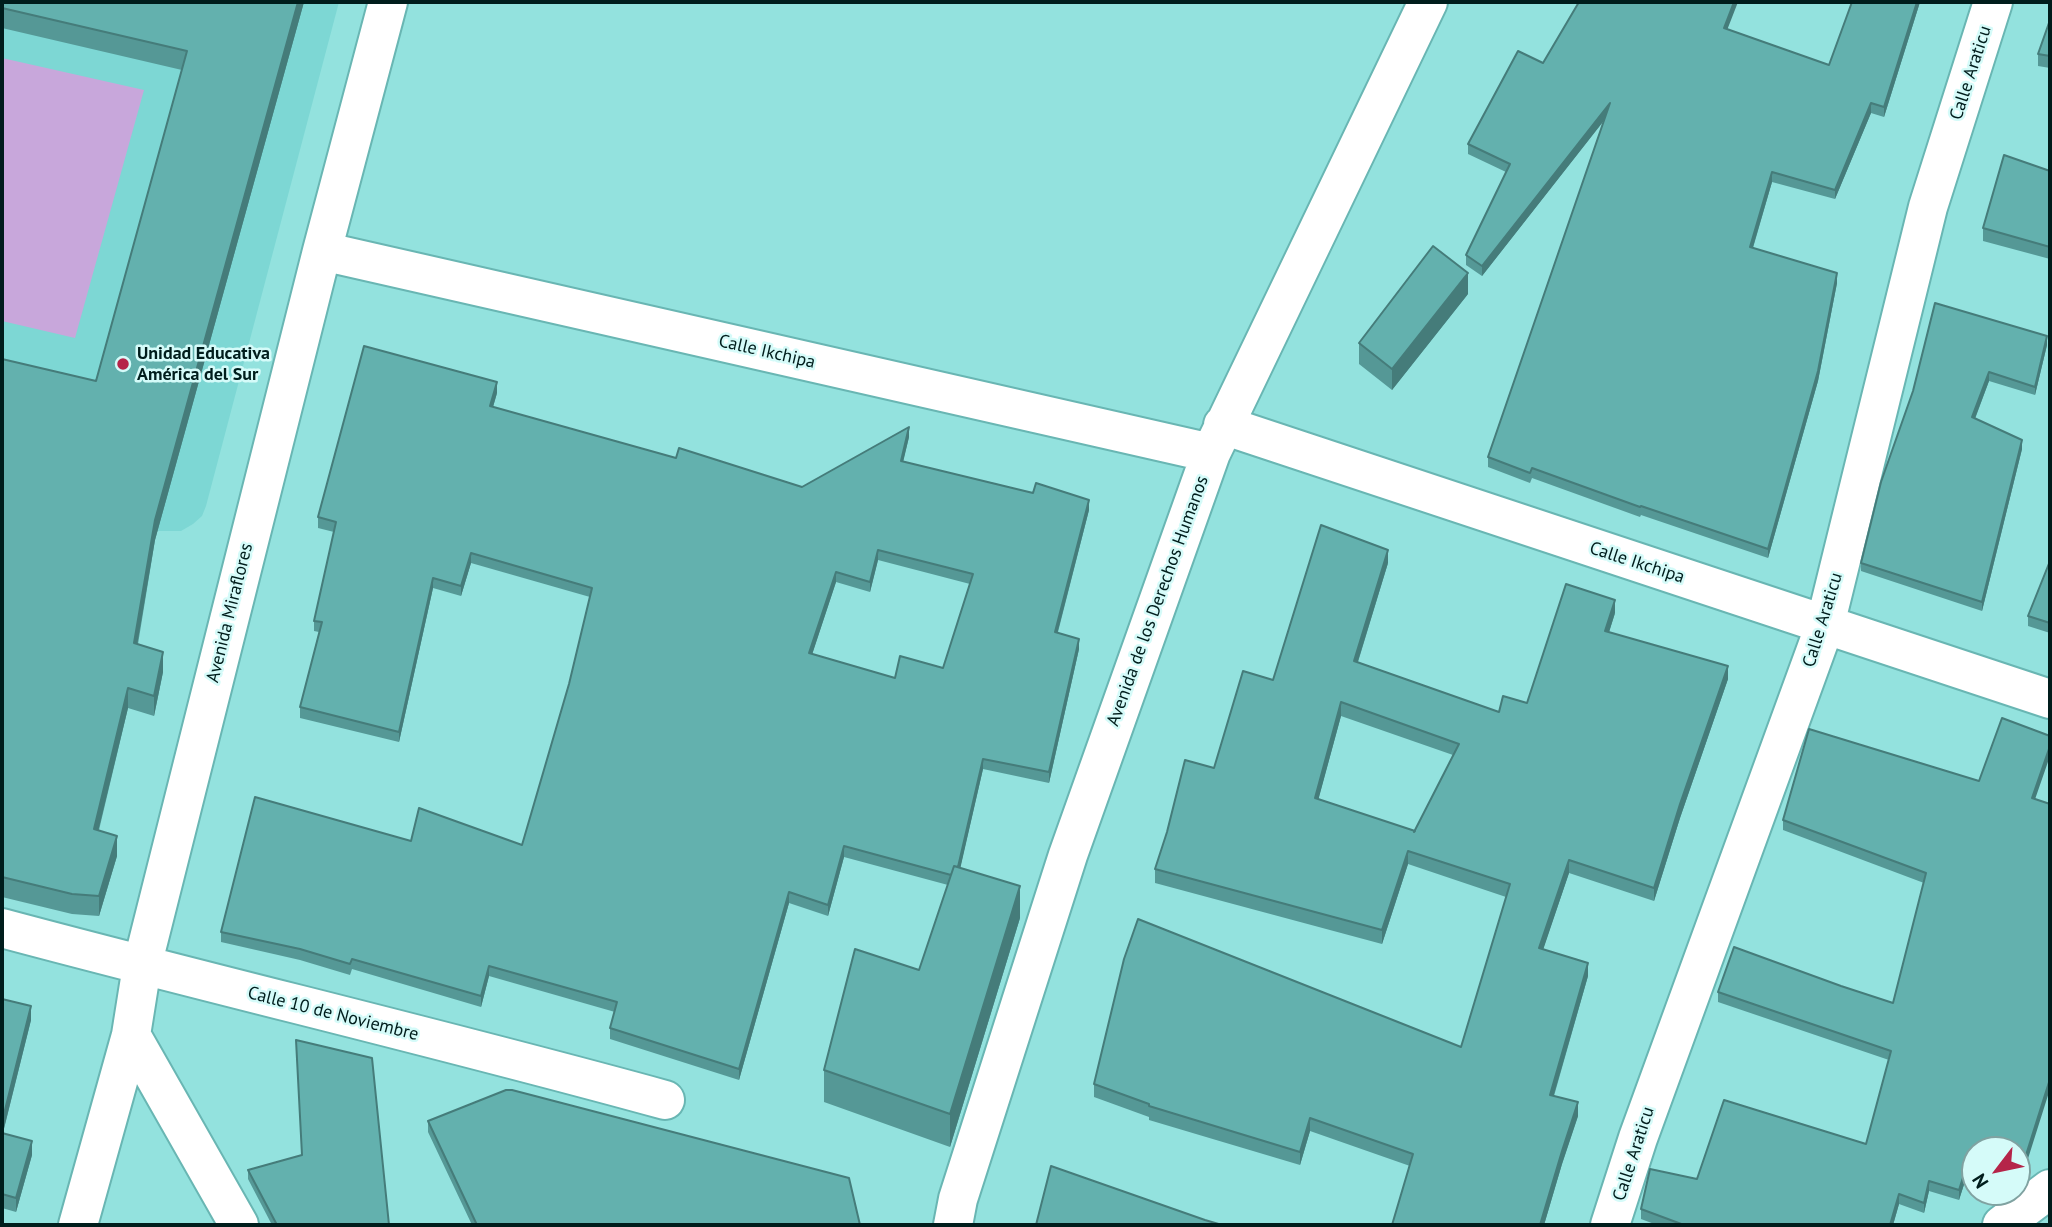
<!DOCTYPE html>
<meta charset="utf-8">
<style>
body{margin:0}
#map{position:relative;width:2052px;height:1227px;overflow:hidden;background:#93e2de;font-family:"PT Sans",sans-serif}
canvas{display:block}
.frame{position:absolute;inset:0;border:4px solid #001d1c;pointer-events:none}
.north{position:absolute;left:1961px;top:1136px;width:70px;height:70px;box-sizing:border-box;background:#d5fbf9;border:2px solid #80a2a1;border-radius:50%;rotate:238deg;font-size:19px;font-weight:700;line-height:28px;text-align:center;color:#001d1c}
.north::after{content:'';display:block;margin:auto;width:24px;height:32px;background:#b52449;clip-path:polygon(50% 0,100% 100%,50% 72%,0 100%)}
</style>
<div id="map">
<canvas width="2052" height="1227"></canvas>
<div class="frame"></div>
<div class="north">N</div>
</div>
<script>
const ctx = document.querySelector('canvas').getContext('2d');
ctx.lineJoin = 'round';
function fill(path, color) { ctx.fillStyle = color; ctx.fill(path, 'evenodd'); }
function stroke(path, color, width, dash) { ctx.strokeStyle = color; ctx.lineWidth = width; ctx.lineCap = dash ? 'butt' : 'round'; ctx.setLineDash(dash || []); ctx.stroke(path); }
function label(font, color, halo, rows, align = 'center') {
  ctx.font = font + ' "PT Sans",sans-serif'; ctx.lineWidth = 5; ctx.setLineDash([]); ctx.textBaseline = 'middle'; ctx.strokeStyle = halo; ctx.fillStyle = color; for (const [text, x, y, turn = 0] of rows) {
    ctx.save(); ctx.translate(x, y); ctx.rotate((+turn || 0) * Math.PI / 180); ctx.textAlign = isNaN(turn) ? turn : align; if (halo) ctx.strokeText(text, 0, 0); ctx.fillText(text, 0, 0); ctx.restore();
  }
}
fill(new Path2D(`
 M2 2H339L206 506 202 516 193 524 181 531H158L2 490Z`), '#7dd7d4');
fill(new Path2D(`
 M2 58 144 90 75 338 2 321Z`), '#c8a7db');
const minor = new Path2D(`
 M322 251 1211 453
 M1223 425 2050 699
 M2 928C222 987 444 1039 665 1100
 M131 1035 239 1225
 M78 1225 131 1035 142 966 322 251 388 2
 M953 1225 958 1199 1068 855 1211 453 1428 2
 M1610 1225 1638 1138 1825 625 1928 207 1993 2
 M2002 1225 2050 1189`);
stroke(minor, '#69b6b3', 42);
stroke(minor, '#fff', 38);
fill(new Path2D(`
 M2 2H304L155 540 138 644 163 672 154 716 128 708 99 830 117 856 99 916 72 914 2 897V359L96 381 182 70 2 28Z
 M1852 2H1920L1884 117 1871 113 1835 199 1772 182 1753 248 1837 283 1818 381 1768 558 1641 515 1640 517 1532 478 1530 483 1488 467V457L1604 120 1482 276 1466 265V255L1506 172 1468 154V144L1543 63 1728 29 1829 65Z
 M2050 20V68L2038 66V54Z
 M2050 171V259L1983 241V228Z
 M1468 294 1392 390 1359 364V343Z
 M2047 345 2035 395 1989 381 1975 419 2022 449 1982 611 1861 571V563L1913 391Z
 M497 393 493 407 676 458 802 487 909 437 903 461 1089 510 1058 632 1079 649 1049 783 983 769 960 868 1020 918 950 1147 824 1102V1070L919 970 948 885 844 857 828 916 789 903 739 1080 610 1039V1028L615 1012 489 976 481 1007 352 969 350 975 300 960 221 942V932L411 841 522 845 569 684 590 597 471 563 461 596 433 588 399 742 300 718V707L319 632 314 631V621L334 532 318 528V517ZM878 560 970 584 943 668 895 678 812 654 836 582 870 592Z
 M2050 561V633L2028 626V616Z
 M1388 563 1358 662 1499 712 1527 703 1615 613 1609 632 1728 679 1680 818 1654 901 1569 873 1543 949 1588 976 1554 1096 1578 1116 1562 1164 1544 1225H1392L1410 1166 1310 1131 1300 1165 1149 1120V1117L1094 1097V1084L1461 1047 1506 897 1408 864 1382 944 1155 883V869L1214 768 1273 680ZM1341 716 1453 755 1415 831 1318 800Z
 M2035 799 2020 1184 2017 1183V1150H1975V1174L1968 1172 1959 1200 1929 1191 1924 1213 1899 1204 1893 1225H1657L1641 1219V1209L1697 1179 1866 1144 1889 1060 1718 1002V992L1841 986 1893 1003 1924 883 1783 830V820Z
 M2 999 31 1020 3 1133 32 1155 16 1212 2 1208Z
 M428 1121 860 1225H472L428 1132Z
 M248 1170 389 1225H272L248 1179Z`), '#559896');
fill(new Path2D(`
 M298 2H304L155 540 134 663V643L155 520Z
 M1734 2H1738L1724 38V28Z
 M1917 2H1920L1884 117V107Z
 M1610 103V113L1482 276V266Z
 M1871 103V113L1835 199V190Z
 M1772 172V182L1750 257V247Z
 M1468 273V294L1392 390V369Z
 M1837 273V283L1818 381 1768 558V549Z
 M2047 336V345L2035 395V387Z
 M1989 372V381L1972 426V417Z
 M497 382V393L490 417V406Z
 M909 427V437L901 471V461Z
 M2022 440V449L1982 611V602Z
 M1089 500V510L1055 642V632Z
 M878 550V560L870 592V582Z
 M1388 550V563L1354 674V661Z
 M471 553V563L461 596V586Z
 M836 572V582L809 664V653Z
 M433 578V588L399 742V732Z
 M1615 600V613L1605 645V631Z
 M1079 639V649L1049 783V772Z
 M163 652V672L154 716V696Z
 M1728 666V679L1680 818 1654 901V888L1680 804Z
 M128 688V708L94 848V829Z
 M1341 702V716L1315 812V798Z
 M2050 746V756L2032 808V798Z
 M983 759V769L956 887V876Z
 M117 836V856L99 916V896Z
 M844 846V857L828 916V905Z
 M1408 851V864L1382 944V930Z
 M1569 860V873L1539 962V948Z
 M1020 886V918L950 1147V1114Z
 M789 892V903L739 1080V1069Z
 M1588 963V976L1550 1108V1095Z
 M489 966V976L481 1007V996Z
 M31 1006V1020L2 1136V1122Z
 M2050 1079V1089L2020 1184V1174Z
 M1578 1102V1116L1562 1164 1544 1225H1540L1562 1151Z
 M1310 1118V1131L1300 1165V1152Z
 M32 1141V1155L16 1212V1198Z
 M1968 1162V1172L1959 1200V1190Z
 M1929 1181V1191L1924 1213V1203Z
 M1899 1194V1204L1893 1225H1890Z`), '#457c7a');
const building = new Path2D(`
 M2 2H298L155 520 134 643 163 652 154 696 128 688 94 829 117 836 99 896 72 894 2 877V359L96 381 187 51 2 8Z
 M1579 2H1734L1724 28 1829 65 1852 2H1917L1884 107 1871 103 1835 190 1772 172 1750 247 1837 273 1818 371 1768 549 1641 506 1640 507 1532 468 1530 473 1488 457 1610 103 1482 266 1466 255 1510 164 1468 144 1518 51 1543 63Z
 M2050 20V56L2038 54Z
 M2004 155 2050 171V247L1983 228Z
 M1433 246 1468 273 1392 369 1359 343Z
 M1935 303 2047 336 2035 387 1989 372 1972 417 2022 440 1982 602 1861 563 1881 482 1913 391Z
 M364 346 497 382 490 406 676 458 679 448 802 487 909 427 901 461 1033 493 1036 483 1089 500 1055 632 1079 639 1049 772 983 759 958 867 954 866 951 875 844 846 828 905 789 892 739 1069 610 1028 617 1002 489 966 481 996 352 959 350 964 300 949 221 932 255 797 411 841 419 808 522 845 569 684 592 588 471 553 461 586 433 578 399 732 300 707 322 622 314 621 336 522 318 517ZM878 550 973 574 943 668 900 656 895 678 809 653 836 572 870 582Z
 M1321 525 1388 550 1354 661 1499 712 1503 696 1527 703 1566 584 1615 600 1605 631 1728 666 1680 804 1654 888 1569 860 1539 948 1588 963 1550 1095 1578 1102 1562 1151 1540 1225H1392L1413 1154 1310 1118 1300 1152 1149 1106V1104L1094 1084 1124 959 1138 919 1461 1047 1510 884 1408 851 1382 930 1155 869 1167 832 1185 760 1214 768 1243 671 1273 680ZM1341 702 1459 744 1414 832 1415 831 1315 798Z
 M2050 561V623L2028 616Z
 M2002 718 2050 736V746L2032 798 2050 804V1079L2020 1174 2017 1173V1150H1975V1164L1968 1162 1959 1190 1929 1181 1924 1203 1899 1194 1890 1225H1684L1641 1209 1650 1169 1697 1179 1724 1100 1866 1144 1891 1051 1718 992 1734 947 1841 986 1893 1003 1926 873 1783 820 1809 729 1979 781Z
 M954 866 1020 886 950 1114 824 1070 855 949 919 970Z
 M2 999 31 1006 2 1122Z
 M296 1040 372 1058 389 1225H277L248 1170 302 1155Z
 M506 1090H512L849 1178 860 1225H477L428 1121Z
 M2 1133 32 1141 16 1198 2 1194Z
 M1051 1166 1205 1220 1222 1225H1036Z`);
fill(building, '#63b1ae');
stroke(building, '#457c7a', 2);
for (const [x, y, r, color] of [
 [123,364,7,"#b52449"]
]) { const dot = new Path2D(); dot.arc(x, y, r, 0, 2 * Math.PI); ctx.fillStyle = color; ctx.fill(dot); stroke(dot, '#d5fbf9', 2.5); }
label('18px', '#001d1c', '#d5fbf9', [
 ["Calle Araticu",1971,73,-72],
 ["Calle Ikchipa",767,352,13],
 ["Calle Ikchipa",1637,563,18],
 ["Avenida de los Derechos Humanos",1158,601,-70],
 ["Avenida Miraflores",230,613,-76],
 ["Calle Araticu",1823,620,-73],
 ["Calle 10 de Noviembre",333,1014,14],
 ["Calle Araticu",1634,1154,-72]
]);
label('bold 18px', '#001d1c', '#d5fbf9', [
 ["Unidad Educativa",137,354],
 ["América del Sur",137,375]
], 'left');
</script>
